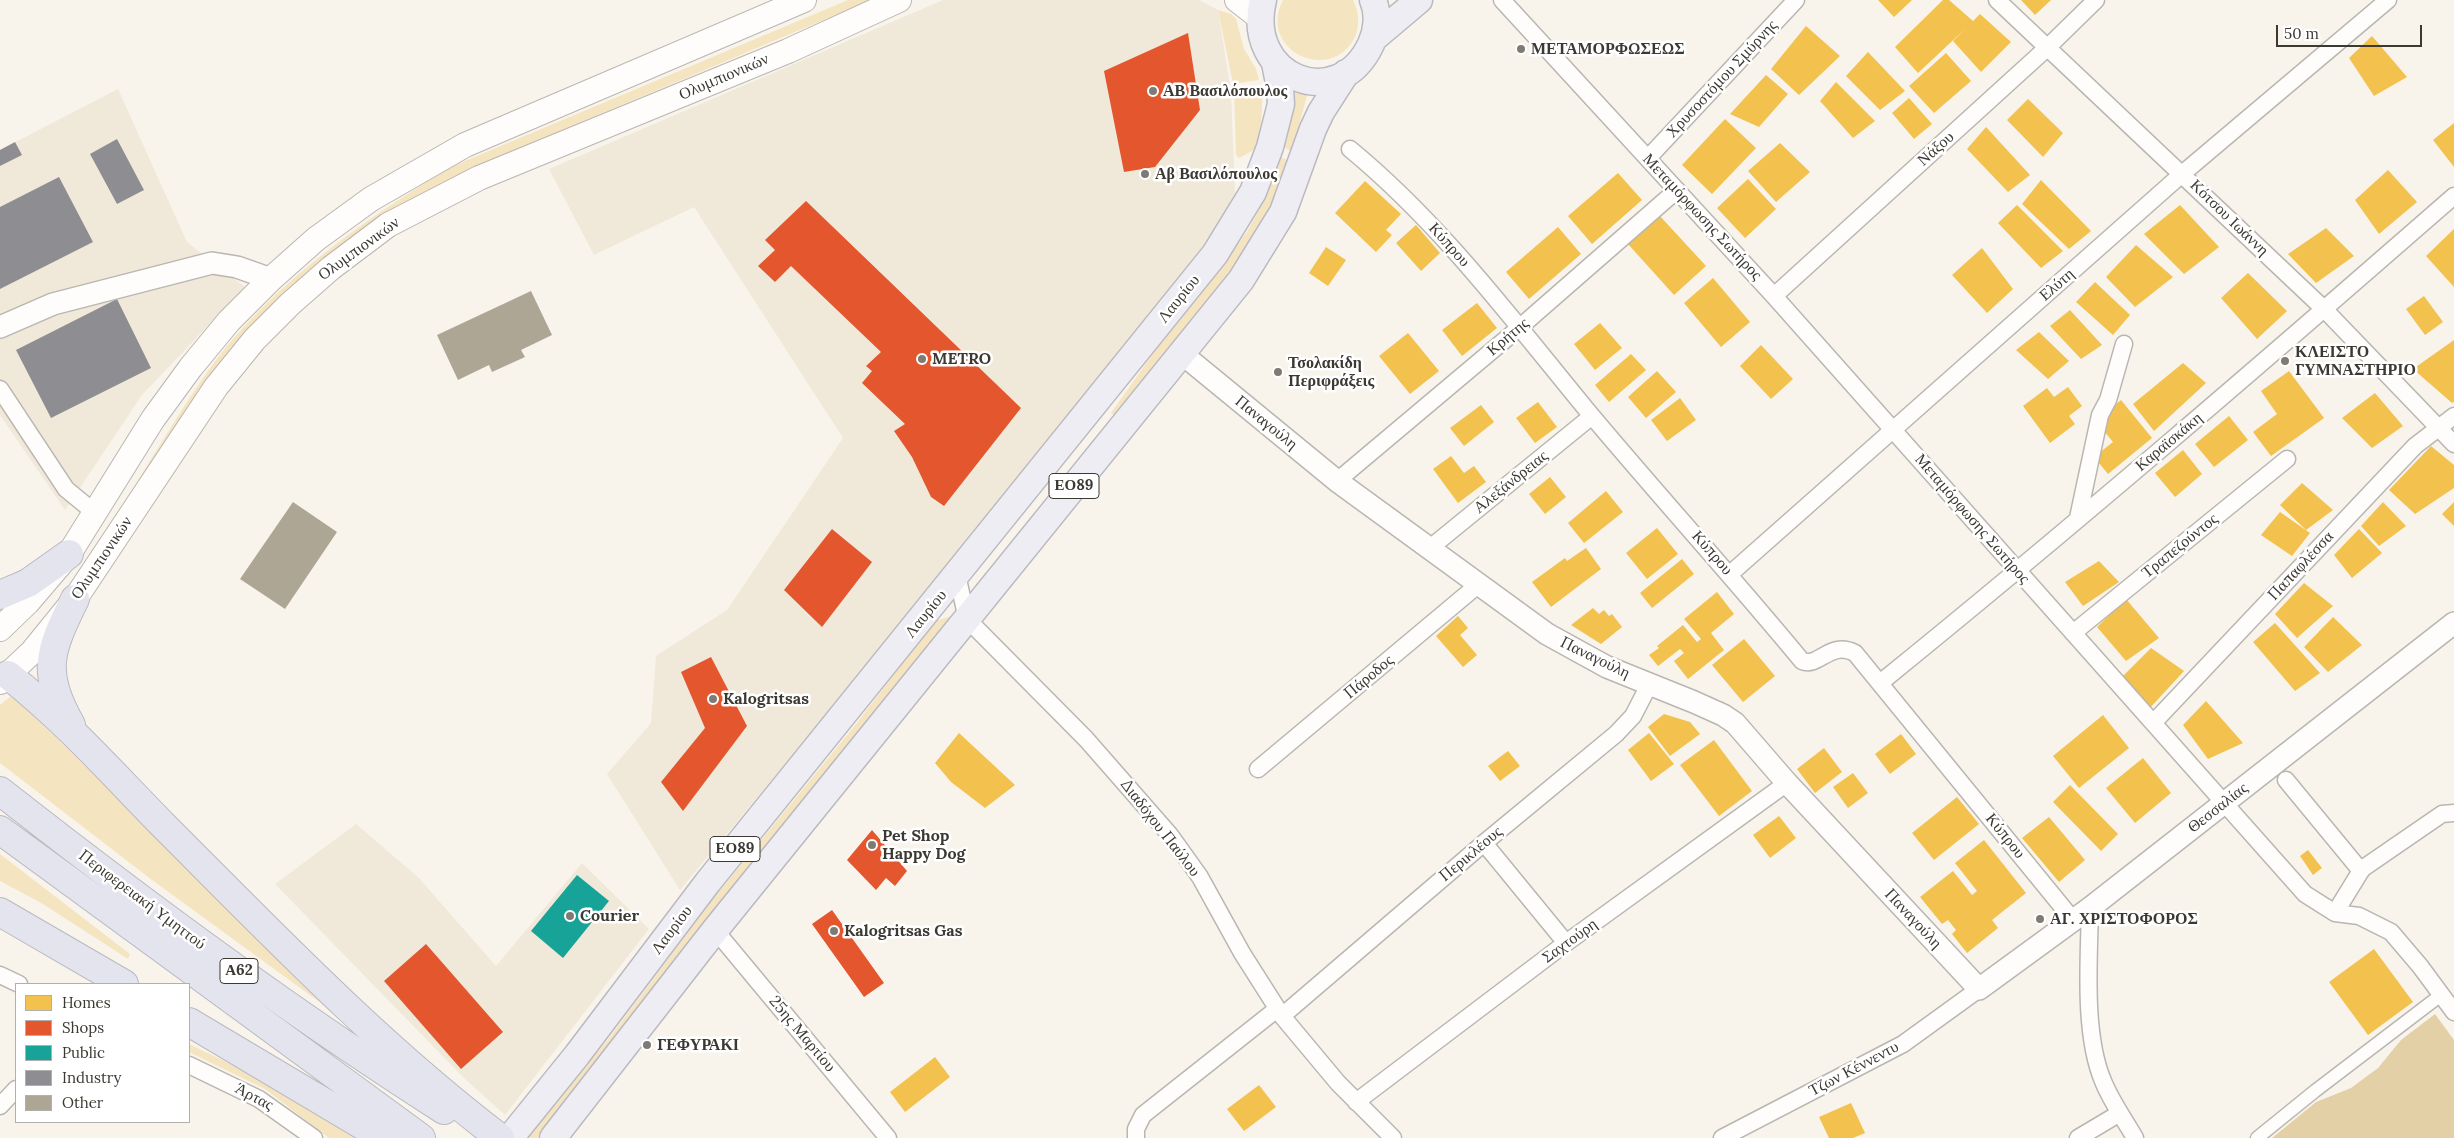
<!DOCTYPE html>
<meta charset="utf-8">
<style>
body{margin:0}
#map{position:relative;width:2454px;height:1138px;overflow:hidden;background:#f8f4ec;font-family:Lora,serif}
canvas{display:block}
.legend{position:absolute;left:15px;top:983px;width:175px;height:140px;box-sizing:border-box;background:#fff;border:1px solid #b1b0ad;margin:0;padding:6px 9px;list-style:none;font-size:15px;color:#3c3933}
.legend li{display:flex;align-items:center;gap:10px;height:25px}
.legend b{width:25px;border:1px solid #b1b0ad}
.scale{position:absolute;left:2276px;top:25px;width:146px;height:22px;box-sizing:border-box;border:2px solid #3c3933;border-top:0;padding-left:6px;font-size:15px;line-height:18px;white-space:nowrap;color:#3c3933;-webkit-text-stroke:4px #fff;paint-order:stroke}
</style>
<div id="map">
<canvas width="2454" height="1138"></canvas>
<ul class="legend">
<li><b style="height:14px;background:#f2c14e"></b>Homes</li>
<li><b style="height:14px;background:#e4572e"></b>Shops</li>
<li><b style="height:14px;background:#17a398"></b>Public</li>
<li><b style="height:14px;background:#8d8d92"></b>Industry</li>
<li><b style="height:14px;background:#aea695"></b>Other</li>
</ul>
<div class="scale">50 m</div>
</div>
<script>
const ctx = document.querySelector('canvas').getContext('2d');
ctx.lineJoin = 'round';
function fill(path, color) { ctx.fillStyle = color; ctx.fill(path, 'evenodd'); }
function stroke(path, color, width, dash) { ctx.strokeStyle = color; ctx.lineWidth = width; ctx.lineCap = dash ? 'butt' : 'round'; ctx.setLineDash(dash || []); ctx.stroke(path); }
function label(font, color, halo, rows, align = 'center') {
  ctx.font = font + ' Lora,serif'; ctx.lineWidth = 5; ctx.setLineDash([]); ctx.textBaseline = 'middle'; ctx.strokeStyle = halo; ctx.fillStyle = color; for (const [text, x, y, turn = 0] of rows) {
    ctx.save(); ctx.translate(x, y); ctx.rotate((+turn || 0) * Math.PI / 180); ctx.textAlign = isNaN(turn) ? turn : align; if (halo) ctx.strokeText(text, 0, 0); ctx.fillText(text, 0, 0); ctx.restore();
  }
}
fill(new Path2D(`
 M943 0H1199L1218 10 1231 92 1235 193 1224 219 1085 395 831 709 680 890 607 774 651 723 656 656 727 610 843 438 694 207 594 255 549 169Z
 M118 89 187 242 245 287 142 395 65 510 0 415V150Z
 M356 824 418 877 496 966 582 863 649 929 505 1115 465 1079 275 884Z`), '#f0e9d9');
fill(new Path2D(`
 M848 0H871L491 160 427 191 400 207 332 258 117 525C131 489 148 464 168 432 188 400 208 368 233 339 295 268 373 214 453 166Z
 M1283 0H1353C1359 11 1360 25 1355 37 1330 86 1257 49 1283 0Z
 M1218 10 1231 14 1236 19 1244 49 1256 69 1259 80 1233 84Z
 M1263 86 1261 123 1256 149 1239 158 1236 155 1234 91Z
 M1293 89 1308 92 1292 151 1283 147Z
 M1280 157 1290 161 1278 195 1240 259 1114 415 1111 413 1154 352 1247 232 1269 191Z
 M955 615 617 1043 537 1138H530L527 1136 610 1037 713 899 856 724 935 621Z
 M12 695 351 1025 152 880 0 763V705Z
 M0 854 130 954 128 959 43 904 0 881Z
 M189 1044 253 1075 364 1138H329L265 1089 189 1052Z`), '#f5e4c0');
fill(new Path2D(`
 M2435 1014 2454 1040V1138H2272L2316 1102 2351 1088 2378 1068 2401 1040Z`), '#e4d0a6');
fill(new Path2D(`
 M1878 0H1912L1894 17Z
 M1943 0H1949L1973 21 1980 14 2011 42 1981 72 1953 41 1965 29 1918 73 1895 47Z
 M2021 0H2051L2035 15Z
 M1806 26 1840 56 1799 95 1771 69Z
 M2372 36 2407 77 2374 96 2349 58Z
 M1868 52 1905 91 1880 110 1846 76Z
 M1946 53 1971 81 1934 113 1909 86Z
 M1766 75 1788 94 1759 127 1730 114Z
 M1836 82 1875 121 1853 138 1820 101Z
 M1909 98 1932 124 1914 139 1892 113Z
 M2028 99 2063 133 2043 157 2007 120Z
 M1725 119 1756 148 1712 194 1682 165Z
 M2454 123V167L2433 140Z
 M1986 127 2030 175 2008 192 1967 149Z
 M1780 143 1810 172 1776 202 1748 171Z
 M2388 170 2417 202 2379 234 2355 200Z
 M1618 173 1642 200 1592 244 1568 216Z
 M1748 179 1776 209 1745 238 1717 208Z
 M2041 180 2091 231 2069 249 2022 204Z
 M1365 181 1401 214 1386 230 1392 235 1376 252 1335 213Z
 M2017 205 2063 251 2041 268 1998 223Z
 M2180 205 2219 247 2184 274 2144 234Z
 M1659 215 1706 266 1674 295 1628 244Z
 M1416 225 1440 253 1421 271 1396 243Z
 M1558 227 1581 254 1529 299 1506 272Z
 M2326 228 2354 256 2316 283 2288 254Z
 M2454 229V287L2426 256Z
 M2136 245 2173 277 2135 307 2106 277Z
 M1326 247 1346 260 1328 286 1309 273Z
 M1982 248 2013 289 1987 313 1952 275Z
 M2248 273 2287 311 2257 339 2221 298Z
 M1713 278 1750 322 1721 347 1684 303Z
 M2095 282 2130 315 2113 335 2076 302Z
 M2424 296 2443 322 2425 335 2406 309Z
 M1477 303 1497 328 1462 356 1442 330Z
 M2070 310 2102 345 2081 359 2050 326Z
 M1600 323 1622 348 1595 370 1574 344Z
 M2039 332 2069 361 2048 379 2016 350Z
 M1408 333 1439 371 1410 394 1379 356Z
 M2454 340V402L2452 403 2413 369Z
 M1761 345 1793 379 1771 399 1740 366Z
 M1631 354 1646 370 1609 402 1595 385Z
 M2183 363 2206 383 2154 431 2133 404Z
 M1657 371 1676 392 1646 418 1628 397Z
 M2289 371 2324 418 2271 456 2253 432 2277 414 2261 391Z
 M2068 387 2082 406 2069 416 2075 424 2050 443 2023 406 2047 388 2054 397Z
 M2375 393 2403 426 2372 448 2342 418Z
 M1680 398 1696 420 1667 441 1651 420Z
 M2121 400 2152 438 2108 474 2094 457 2113 442 2099 425 2103 415Z
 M1538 402 1557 427 1535 443 1516 418Z
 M1481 405 1494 422 1464 446 1450 428Z
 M2229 416 2248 440 2214 467 2195 444Z
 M2431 446 2454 465V488L2415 514 2389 490Z
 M2183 450 2202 474 2175 497 2155 473Z
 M1451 456 1464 473 1474 466 1486 482 1458 503 1433 469Z
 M1550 477 1566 497 1545 514 1529 494Z
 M2302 483 2333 510 2306 530 2280 505Z
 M1606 491 1623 512 1584 543 1568 523Z
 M2383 502 2406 526 2379 546 2361 526Z
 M2454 502V526L2442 514Z
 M2280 512 2310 533 2292 556 2261 535Z
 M1657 528 1678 554 1647 579 1626 553Z
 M2359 529 2382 553 2352 578 2334 555Z
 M1586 548 1601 569 1551 607 1532 582 1565 558 1567 561Z
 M1682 559 1694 574 1652 608 1640 593Z
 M2099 561 2119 582 2083 606 2065 582Z
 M2304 583 2333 606 2297 638 2275 614Z
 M1717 592 1734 614 1711 633 1724 650 1688 679 1674 661 1684 653 1680 649 1658 666 1649 655 1659 648 1657 646 1683 625 1697 642 1701 639 1684 619Z
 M2126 599 2159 638 2126 661 2097 627Z
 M1593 608 1599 614 1604 610 1609 616 1612 614 1622 627 1601 644 1571 625Z
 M1458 616 1468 628 1460 635 1477 655 1463 667 1436 636Z
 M2333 617 2362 645 2328 672 2304 647Z
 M2275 623 2320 673 2295 691 2253 642Z
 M1744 639 1775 676 1743 702 1712 665Z
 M2151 648 2184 671 2149 709 2122 677Z
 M2206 701 2243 743 2208 759 2183 725Z
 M1664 714 1690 722 1700 734 1670 756 1648 727Z
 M2103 715 2129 748 2079 788 2053 756Z
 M959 733 1015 785 985 808 951 782 935 763Z
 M1649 733 1674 764 1651 781 1628 750Z
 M1901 734 1916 754 1890 774 1875 754Z
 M1714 740 1752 791 1719 816 1680 765Z
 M1824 748 1842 772 1815 793 1797 769Z
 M1508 751 1520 766 1500 781 1488 766Z
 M2143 758 2171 793 2135 823 2106 788Z
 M1853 773 1868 793 1848 808 1833 787Z
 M2070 785 2118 834 2101 851 2053 802Z
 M1957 797 1979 824 1934 860 1912 833Z
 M1779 816 1796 838 1770 858 1753 835Z
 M2049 817 2085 860 2059 882 2022 838Z
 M1984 840 2026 893 1992 920 1998 928 1967 953 1952 934 1956 930 1948 920 1942 924 1920 897 1953 871 1972 895 1977 891 1955 863Z
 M2308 850 2322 868 2313 875 2300 856Z
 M2374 949 2413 1002 2368 1035 2329 982Z
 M935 1057 950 1077 905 1112 890 1092Z
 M1259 1085 1276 1107 1244 1131 1227 1109Z
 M1851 1103 1865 1133 1853 1138H1829L1819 1117Z`), '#f2c14e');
fill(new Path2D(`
 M1188 33 1200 110 1155 167 1124 172 1104 71Z
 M806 201 1021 408 944 506 931 497 912 457 894 431 905 424 862 383 872 371 866 366 881 352 791 266 775 282 758 266 775 250 765 240Z
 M832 529 872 562 822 627 784 590Z
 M711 657 747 726 683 811 661 782 705 728 681 672Z
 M872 830 907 871 895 886 886 878 876 890 847 860Z
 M832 910 884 983 864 997 812 924Z
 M426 944 503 1032 461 1069 384 981Z`), '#e4572e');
fill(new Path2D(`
 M577 875 609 901 563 958 531 931Z`), '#17a398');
fill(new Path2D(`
 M117 139 144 190 117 204 90 154Z
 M15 142 22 155 0 166V150Z
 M59 177 93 242 0 289V207Z
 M117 299 151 368 51 418 16 350Z`), '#8d8d92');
fill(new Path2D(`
 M531 291 552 335 521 350 525 357 492 372 489 365 458 380 437 335Z
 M293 502 337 532 285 609 240 579Z`), '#aea695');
const pedestrian = new Path2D(`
 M2257 1138 2315 1091 2441 995`);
const minor = new Path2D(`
 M1502 0 1774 296 2305 894 2335 913 2359 916 2391 932 2420 966 2454 1012
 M1997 0 2325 310 2454 444
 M1350 149C1441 224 1511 318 1586 409 1657 494 1731 575 1802 661 1819 668 1830 640 1855 653L2073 920
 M1648 158 1796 0
 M1774 296 2048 47 2096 0
 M0 389 66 489 94 512
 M1337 481 1519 328 1677 190
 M2078 518 2100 415 2108 400 2124 344
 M1430 548 1592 416
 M1730 574 2182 174 2388 0
 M957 575 967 619 1086 739 1170 835 1200 877 1242 953 1282 1016 1338 1083 1393 1138
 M2073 633 2287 459
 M1880 683C2075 525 2265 361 2454 196
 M2154 722 2415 446 2454 416
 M1258 769 1479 584
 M2286 780 2361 871
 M1484 843 1566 943
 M2090 908C2089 959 2083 1034 2103 1081 2111 1101 2124 1119 2135 1138
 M2335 913 2362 869 2442 814 2454 813
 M715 930 888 1138
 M0 975 19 984
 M1282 1016 1484 843 1616 734 1633 716 1650 683
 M189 1065 259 1099 314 1138
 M1356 1102 1566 943 1787 783
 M0 1106 16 1089
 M1136 1138V1129L1143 1115 1277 1009
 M1722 1138 1903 1044 1979 989
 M2078 1138 2120 1113`);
const tertiary = new Path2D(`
 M0 327 53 304 212 263 237 267 271 279
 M1181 353 1337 481 1547 634 1607 667 1694 702 1723 715 1735 723 1787 783 1979 989 2090 908 2454 623`);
const secondary = new Path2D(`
 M1237 0 1259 17
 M0 629 28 602 69 554 153 419 191 367 229 321 271 279 316 239 371 199 465 145 804 0
 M0 682 32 652 75 599 216 387 255 339 290 304 331 268 388 225 479 178 788 51 899 0`);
const primary = new Path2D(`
 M1263 0C1244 78 1338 115 1371 44 1377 31 1379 14 1373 0
 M1374 38 1419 0
 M510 1138 577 1055 708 882 1215 254 1253 192 1270 147 1281 104 1280 88 1275 63
 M553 1138 715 930 1241 280 1283 212 1313 129 1321 112 1346 73`);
const motorway = new Path2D(`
 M0 595 28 583 69 554
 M8 675C65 720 113 774 163 825 271 933 378 1045 500 1138
 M71 725C41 671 49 652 75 599
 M0 791C144 904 290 1012 444 1110
 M0 830 421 1138
 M0 912 124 984
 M189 1022 384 1138`);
stroke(pedestrian, '#b9b6b1', 15);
stroke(minor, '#b9b6b1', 19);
stroke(tertiary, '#b9b6b1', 24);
stroke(secondary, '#b9b6b1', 26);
stroke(primary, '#bab9c0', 29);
stroke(motorway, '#bab9c0', 30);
stroke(pedestrian, '#fefdfc', 12);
stroke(minor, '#fefdfc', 16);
stroke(tertiary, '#fefdfc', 21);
stroke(secondary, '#fefdfc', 24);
stroke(primary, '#eeedf4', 26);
stroke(motorway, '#e4e4ee', 28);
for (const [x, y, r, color] of [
 [1521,49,5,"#7e7a74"],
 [1153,91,5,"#7e7a74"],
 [1145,174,5,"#7e7a74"],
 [922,359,5,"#7e7a74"],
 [2285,361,5,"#7e7a74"],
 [1278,372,5,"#7e7a74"],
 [713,699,5,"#7e7a74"],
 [872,845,5,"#7e7a74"],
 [570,916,5,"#7e7a74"],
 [2040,919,5,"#7e7a74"],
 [834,931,5,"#7e7a74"],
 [647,1045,5,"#7e7a74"]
]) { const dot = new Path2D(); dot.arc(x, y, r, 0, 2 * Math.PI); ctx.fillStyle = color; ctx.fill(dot); stroke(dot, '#fff', 2); }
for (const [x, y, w] of [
 [1074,486,50],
 [735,849,50],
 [239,971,38]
]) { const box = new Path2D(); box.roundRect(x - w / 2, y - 12.5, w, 25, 4); ctx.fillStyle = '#fff'; ctx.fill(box); stroke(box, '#3c3933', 1); }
label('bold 15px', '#3c3933', null, [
 ["ΕΟ89",1074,486],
 ["ΕΟ89",735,849],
 ["Α62",239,971]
]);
label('bold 16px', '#3c3933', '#fff', [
 ["ΜΕΤΑΜΟΡΦΩΣΕΩΣ",1531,49],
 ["ΑΒ Βασιλόπουλος",1163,91],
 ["Αβ Βασιλόπουλος",1155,174],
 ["ΚΛΕΙΣΤΟ",2295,352],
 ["ΓΥΜΝΑΣΤΗΡΙΟ",2295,370],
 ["METRO",932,359],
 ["Τσολακίδη",1288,363],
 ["Περιφράξεις",1288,381],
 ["Kalogritsas",723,699],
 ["Pet Shop",882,836],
 ["Happy Dog",882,854],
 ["Courier",580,916],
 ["ΑΓ. ΧΡΙΣΤΟΦΟΡΟΣ",2050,919],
 ["Kalogritsas Gas",844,931],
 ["ΓΕΦΥΡΑΚΙ",657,1045]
], 'left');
label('16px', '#3c3933', '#fff', [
 ["Ολυμπιονικών",724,77,-23],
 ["Χρυσοστόμου Σμύρνης",1722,79,-47],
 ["Νάξου",1936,149,-42],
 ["Μεταμόρφωσης Σωτήρος",1702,217,47],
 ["Κότσου Ιωάννη",2229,218,44],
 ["Κύπρου",1449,245,48],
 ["Ολυμπιονικών",359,249,-36],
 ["Ελύτη",2057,285,-41],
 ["Λαυρίου",1179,299,-51],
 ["Κρήτης",1508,337,-40],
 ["Παναγούλη",1266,423,39],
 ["Καραϊσκάκη",2169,442,-40],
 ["Αλεξάνδρειας",1511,482,-39],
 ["Μεταμόρφωσης Σωτήρος",1972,519,49],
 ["Τραπεζούντος",2180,546,-39],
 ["Κύπρου",1712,553,49],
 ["Ολυμπιονικών",102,558,-56],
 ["Παπαφλέσσα",2301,566,-47],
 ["Λαυρίου",926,614,-51],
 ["Παναγούλη",1595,658,26],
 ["Πάροδος",1369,677,-40],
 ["Θεσσαλίας",2218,808,-38],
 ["Διαδόχου Παύλου",1160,828,52],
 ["Κύπρου",2005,836,51],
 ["Περικλέους",1471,854,-40],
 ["Περιφερειακή Υμηττού",142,900,37],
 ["Παναγούλη",1913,919,47],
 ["Λαυρίου",672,930,-53],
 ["Σαχτούρη",1570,941,-36],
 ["25ης Μαρτίου",802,1034,50],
 ["Τζων Κέννεντυ",1854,1069,-28],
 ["Άρτας",254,1097,28]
]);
</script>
